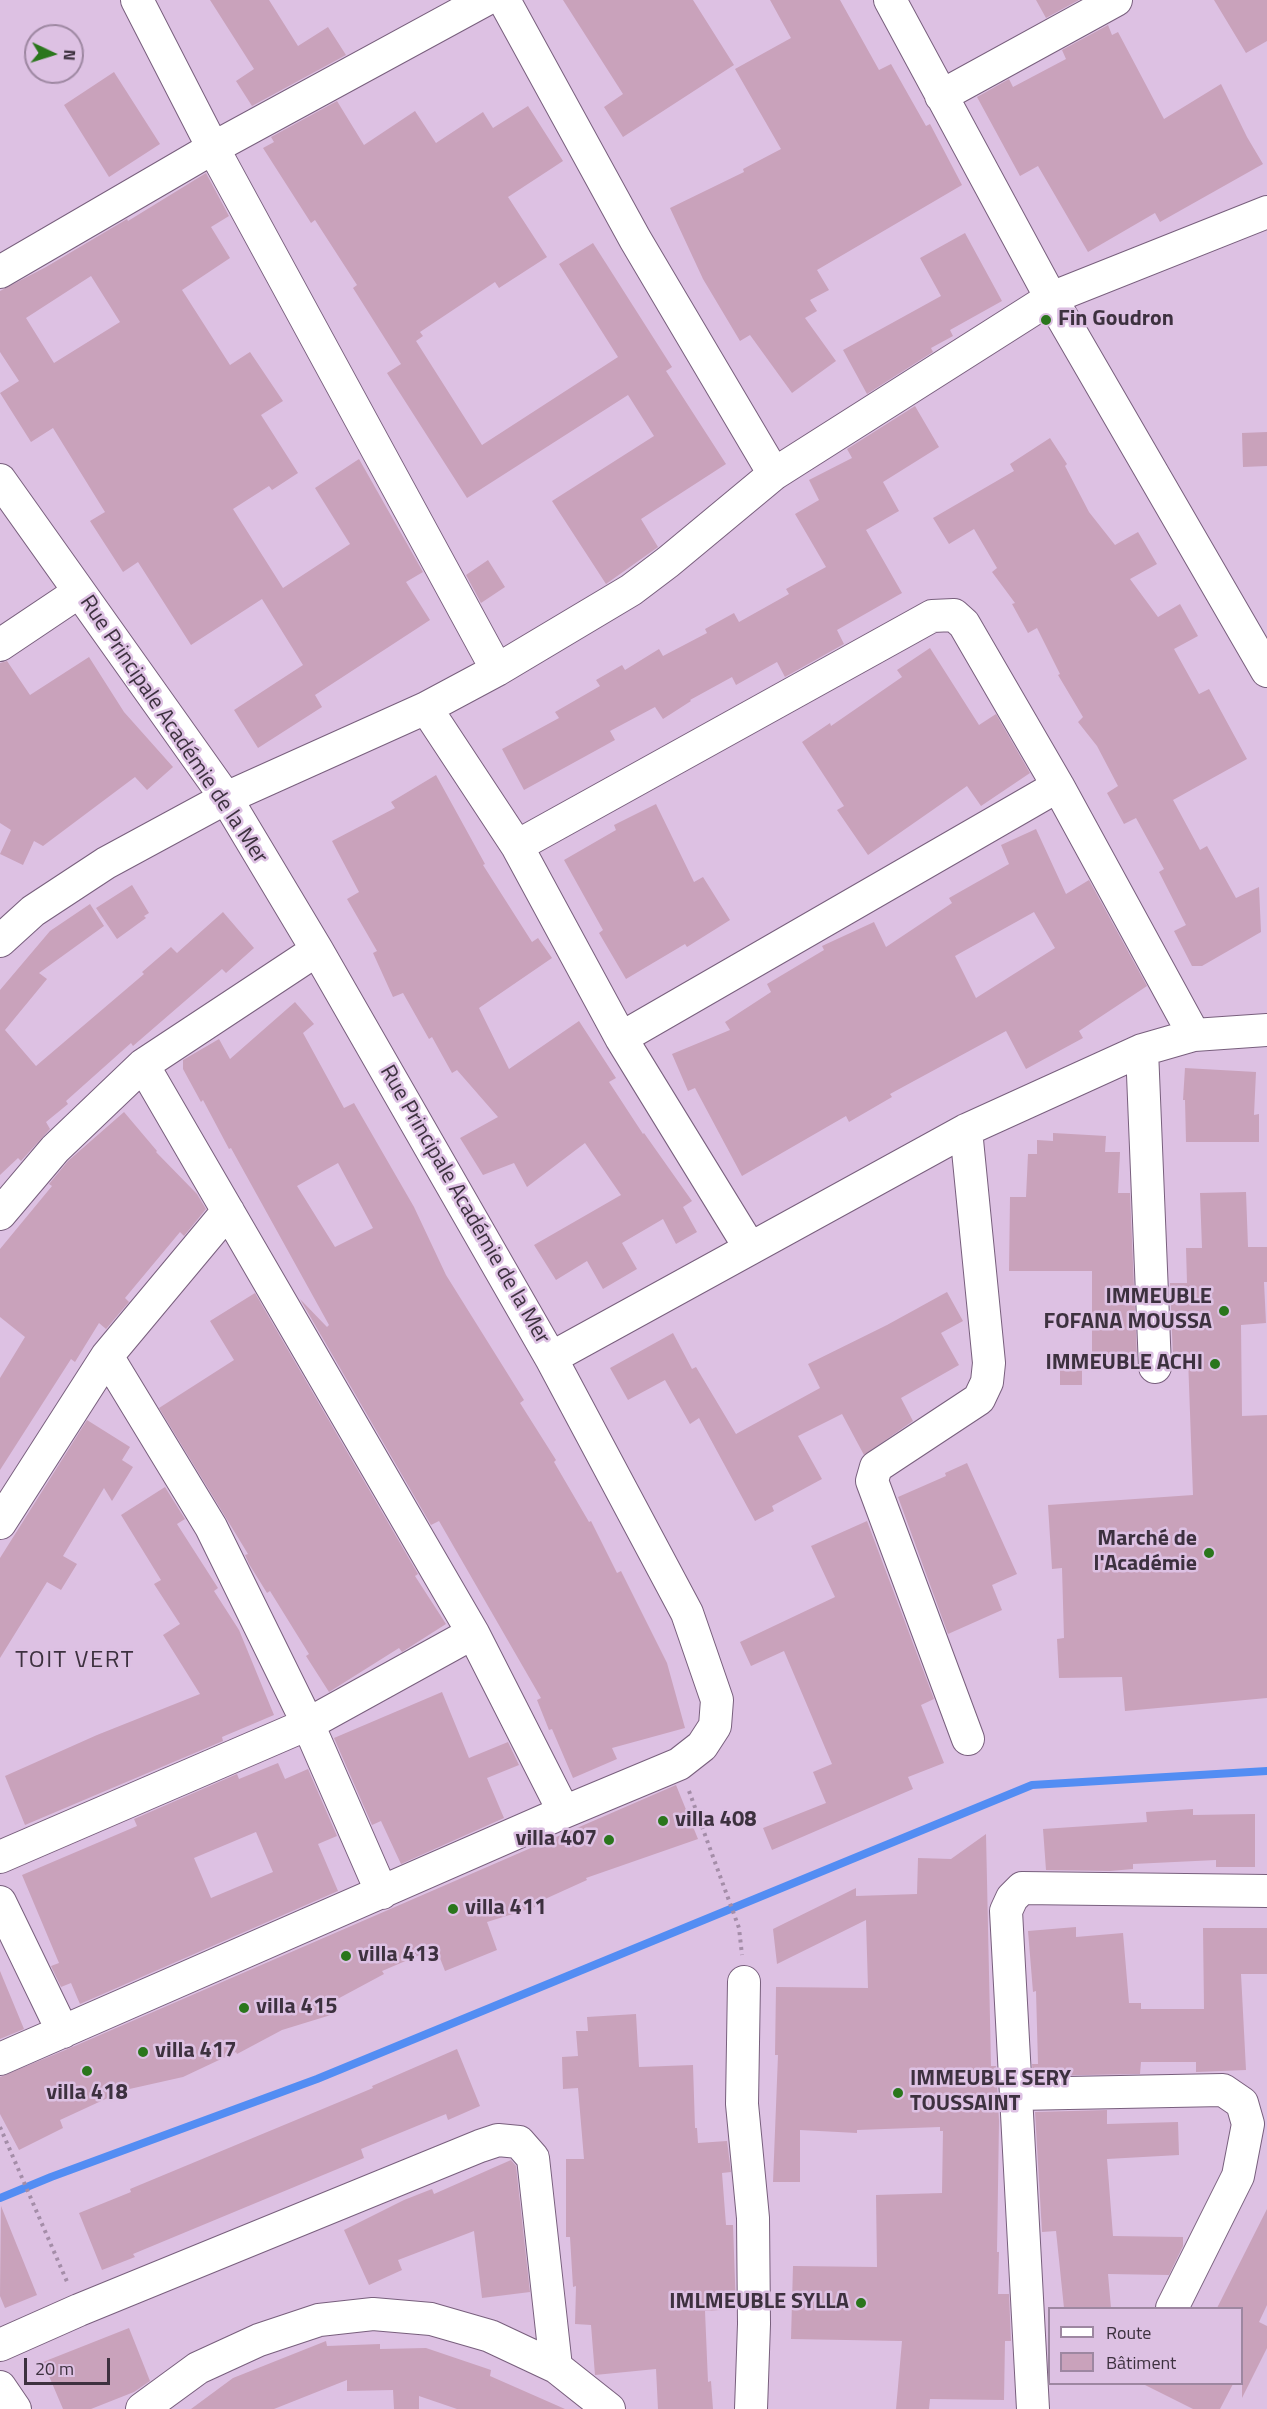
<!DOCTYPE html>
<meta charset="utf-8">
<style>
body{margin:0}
#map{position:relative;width:1267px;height:2409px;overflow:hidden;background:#ddc1e3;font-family:"Titillium Web",sans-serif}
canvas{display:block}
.legend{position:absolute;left:1048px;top:2307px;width:195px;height:78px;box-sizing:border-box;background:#ddc1e3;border:2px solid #9d87a1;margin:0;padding:8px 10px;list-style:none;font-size:18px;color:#3d313f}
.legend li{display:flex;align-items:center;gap:12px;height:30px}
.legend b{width:30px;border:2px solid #9d87a1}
.north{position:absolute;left:24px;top:24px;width:60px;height:60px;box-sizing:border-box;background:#ddc1e3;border:2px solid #9d87a1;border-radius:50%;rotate:94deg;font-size:16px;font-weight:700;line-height:24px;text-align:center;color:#3d313f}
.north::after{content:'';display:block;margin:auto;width:21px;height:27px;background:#2a761c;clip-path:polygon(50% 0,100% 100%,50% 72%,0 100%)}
.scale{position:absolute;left:24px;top:2358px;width:86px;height:27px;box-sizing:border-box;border:3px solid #3d313f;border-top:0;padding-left:8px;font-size:18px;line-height:21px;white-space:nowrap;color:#3d313f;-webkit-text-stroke:4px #ddc1e3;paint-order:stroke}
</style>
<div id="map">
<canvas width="1267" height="2409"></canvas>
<ul class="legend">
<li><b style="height:8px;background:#fff"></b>Route</li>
<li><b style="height:16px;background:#c9a2bb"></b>Bâtiment</li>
</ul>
<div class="north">N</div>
<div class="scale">20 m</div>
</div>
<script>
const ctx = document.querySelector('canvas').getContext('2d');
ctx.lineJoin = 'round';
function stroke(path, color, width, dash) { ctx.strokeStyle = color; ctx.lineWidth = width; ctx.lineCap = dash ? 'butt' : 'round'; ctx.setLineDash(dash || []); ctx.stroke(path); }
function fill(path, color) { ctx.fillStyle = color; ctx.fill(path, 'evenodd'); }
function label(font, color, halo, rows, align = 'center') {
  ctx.font = font + ' "Titillium Web",sans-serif'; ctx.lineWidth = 5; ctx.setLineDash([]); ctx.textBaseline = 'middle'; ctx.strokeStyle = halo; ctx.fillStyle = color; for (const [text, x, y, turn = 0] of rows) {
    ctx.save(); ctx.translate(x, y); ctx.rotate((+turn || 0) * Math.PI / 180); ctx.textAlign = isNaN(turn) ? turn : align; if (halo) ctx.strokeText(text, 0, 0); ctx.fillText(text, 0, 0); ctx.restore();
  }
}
stroke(new Path2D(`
 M0 2198 51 2177 317 2079 1032 1785 1267 1771`), '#538df3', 8);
fill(new Path2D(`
 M210 0H269L298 46 328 27 346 55 252 106 236 81 254 69Z
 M563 0H693L734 65 623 137 604 107 623 94Z
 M770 0H840L879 70 891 64 926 126 930 124 962 185 817 270 829 290 810 300 817 311 805 318 836 361 792 393 750 335 740 341 703 279 670 208 744 172 743 169 781 149 735 69 791 38Z
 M1036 0H1079L1046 18Z
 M1214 0H1267V41L1246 53Z
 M1108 25 1112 35 1118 32 1164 119 1221 84 1247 137 1263 164 1160 222 1155 213 1088 252 1038 166 1020 176 977 97 1009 79 1013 87 1066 59 1062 50Z
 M114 72 160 144 109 177 64 105Z
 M337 101 364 145 415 111 436 143 483 112 493 128 528 106 563 161 508 197 547 257 499 288 495 282 420 332 423 336 416 341 482 445 618 357 559 264 593 243 672 367 666 371 726 464 641 519 658 547 606 584 552 501 654 436 628 395 467 498 387 373 401 364 353 288 357 285 315 220 311 223 263 148 274 142 271 137Z
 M206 173 229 216 211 227 230 258 182 290 230 365 250 352 283 401 261 415 298 473 272 490 269 486 233 509 283 588 350 544 315 488 359 459 423 572 406 582 430 620 315 695 322 707 258 748 234 710 303 665 262 599 191 645 138 562 123 572 90 521 105 512 53 428 31 442 0 393 19 381 0 352V291L46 267 127 219 128 221ZM91 276 120 322 54 363 26 318Z
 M965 233 1002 301 950 330 953 336 931 348 933 352 867 394 843 350 941 296 920 258Z
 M915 406 939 447 883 482 899 511 866 530 902 593 837 630 844 644 785 677 777 662 736 685 732 677 690 700 691 701 663 719 655 707 610 731 615 740 524 790 502 749 559 718 555 712 600 686 596 680 622 665 625 670 659 649 663 656 707 633 705 629 734 613 739 622 789 594 786 589 826 567 795 514 819 500 809 480 852 458 847 449Z
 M1267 432V466L1243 467 1242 433Z
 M1050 438 1067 464 1065 466 1089 512 1115 545 1138 532 1157 564 1130 579 1158 617 1180 604 1198 636 1174 649 1199 694 1209 689 1247 759 1173 800 1200 850 1207 846 1236 898 1259 887 1261 932 1202 966H1192L1174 931 1186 925 1159 872 1164 869 1136 818 1124 824 1107 793 1118 786 1097 746 1078 722 1083 717 1058 675 1060 674 1037 628 1028 633 1012 604 1015 603 992 572 997 568 974 529 949 544 933 518 1014 471 1010 464Z
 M488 560 505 587 481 603 466 575Z
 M930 648 979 725 996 714 1030 773 981 806 967 786 868 855 837 810 844 806 802 742 830 723 831 726 902 677 897 670Z
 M89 657 124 712 173 767 147 790 135 777 43 846 34 841 23 865 0 854 11 830 0 823V663L7 661 30 695Z
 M436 775 485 864 483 865 532 942 538 938 552 958 479 1008 509 1069 579 1021 616 1078 609 1082 643 1134 644 1133 692 1201 683 1207 697 1232 676 1244 663 1219 622 1243 637 1269 603 1289 587 1261 556 1280 534 1245 621 1195 585 1143 527 1187 514 1163 483 1175 460 1138 498 1117 457 1070 452 1073 432 1037 429 1039 403 993 393 997 373 953 377 951 347 899 359 892 332 841 395 808 391 802Z
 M656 804 694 882 703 877 730 920 687 947 685 944 626 979 599 933 603 930 564 860 616 830 614 825Z
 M1036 829 1066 894 1089 880 1147 986 1079 1031 1083 1038 1026 1069 1006 1031 890 1094 892 1097 849 1122 846 1116 742 1176 695 1088 688 1091 672 1054 730 1030 725 1022 771 992 767 984 824 950 822 946 874 922 886 947 952 903 949 898 1009 864 1001 845ZM1034 912 1055 948 976 998 955 956Z
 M132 885 149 913 144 916 146 918 117 939 96 908Z
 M90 904 104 926 39 973 47 979 5 1030 36 1066 144 974 142 972 171 947 177 953 223 912 254 948 226 973 222 969 133 1046 131 1043 66 1101 68 1104 46 1122 50 1129 21 1161 18 1158 0 1175V990L50 931Z
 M295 1002 314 1024 303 1033 344 1108 354 1103 414 1207 446 1275 524 1400 520 1403 556 1460 554 1462 589 1522 591 1521 617 1573 621 1571 667 1663 685 1728 612 1748 617 1759 573 1778 552 1729 549 1730 537 1700 541 1698 439 1521 431 1525 300 1299 327 1327 329 1325 231 1148 229 1149 203 1100 201 1102 183 1069V1060L219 1039 230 1059ZM338 1163 373 1228 335 1247 297 1186Z
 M1185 1068 1256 1072 1254 1115 1259 1114V1142H1186L1185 1100H1183Z
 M124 1112 157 1151 156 1152 197 1194 206 1209 184 1236 180 1232 125 1298 129 1302 106 1329 99 1323 75 1362 71 1359 0 1470V1378L25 1337 0 1317V1249L52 1186 49 1184 68 1161Z
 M1053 1133 1106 1136 1105 1152H1120L1118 1193H1130L1137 1357H1092V1271H1009L1010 1197H1026L1028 1154H1037V1140L1053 1141Z
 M1246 1192 1248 1247H1267V1282H1264L1266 1323 1241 1325 1242 1416 1267 1415V1698L1125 1711 1122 1677 1059 1678 1057 1639 1064 1638 1062 1568 1052 1569 1048 1505 1193 1495 1188 1358H1173L1170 1283H1187L1186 1248H1202L1200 1193Z
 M947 1292 963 1321 941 1333 959 1365 901 1398 913 1421 864 1455 842 1414 798 1436 822 1479 772 1506 774 1511 755 1521 699 1418 690 1424 665 1380 628 1400 610 1368 673 1333 692 1369 696 1367 736 1434 820 1388 808 1364 887 1325Z
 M255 1293 418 1574 415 1576 446 1624 402 1652 399 1648 329 1692 306 1656 309 1654 270 1591 267 1593 249 1564 245 1555 248 1554 159 1408 234 1360 210 1321Z
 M1060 1360H1082V1385H1060Z
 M87 1420 130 1447 122 1460 133 1467 112 1501 104 1488 63 1556 77 1564 61 1590 47 1582 0 1658V1558Z
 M967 1463 1017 1574 992 1585 1002 1610 948 1634 898 1497 946 1476 945 1473Z
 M165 1487 185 1519 177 1524 218 1588 214 1591 239 1630 274 1715 222 1737 223 1741 25 1825 5 1776 97 1735 200 1694 163 1635 180 1624 154 1584 161 1580 121 1515Z
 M867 1521 934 1699 921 1705 944 1763 908 1777 913 1789 772 1850 763 1828 826 1803 813 1772 832 1764 784 1651 751 1666 740 1642 835 1597 811 1546Z
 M442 1692 469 1758 508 1742 519 1765 487 1778 504 1818 401 1864 381 1821 372 1825 334 1738Z
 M278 1763 285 1779 308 1769 337 1836 318 1844 338 1891 80 2004 71 1983 61 1987 51 1966 59 1963 22 1875 137 1826 134 1819 237 1774 239 1779ZM256 1832 273 1872 211 1898 194 1858Z
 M676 1785 698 1839 586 1878 587 1880 534 1904 535 1907 487 1922 497 1950 445 1971 436 1948 382 1971 384 1974 330 2003 334 2014 282 2030 237 2054 236 2052 183 2077 125 2090 60 2120 63 2128 19 2150 0 2114V2077L70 2048Z
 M1193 1809V1815L1255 1814V1867H1216V1860L1133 1864V1869L1110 1871 1046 1870 1043 1829 1147 1822 1146 1812Z
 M986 1834 991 2066H996L999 2121 997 2252H999L998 2294H1009L1011 2341H1005L1004 2400 930 2399 929 2409H896L902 2341 791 2339 793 2266 877 2267 876 2195 942 2193 943 2131H940V2127L857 2130V2133L800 2130V2182H773L778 2055H775L776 1987 868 1988 866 1920 777 1964 773 1929 856 1888V1896L917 1894 918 1858 951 1859Z
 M1076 1927V1937L1123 1933 1129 2003H1141V2009H1204L1203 1928H1267V1974H1241L1246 2070 1196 2072V2062H1141L1140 2074 1033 2076 1032 2064H1038L1036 1991 1033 1992 1028 1931Z
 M0 1971 24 2029 0 2039Z
 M636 2014 639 2067 693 2065 695 2128H697L698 2143 727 2141 731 2172 722 2173 726 2225H733L736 2309 705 2311 708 2382 711 2381 713 2409H658L656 2369 595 2375 591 2325 575 2324 576 2286 573 2287 570 2237H566V2159H584L578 2088 563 2089 562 2057 578 2056 576 2031H588L587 2017Z
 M457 2049 480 2106 448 2120 446 2114 361 2149 364 2158 133 2254 135 2257 102 2270 79 2213 131 2192 130 2189 373 2088 372 2086Z
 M1107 2110V2124L1178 2122 1179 2155 1107 2159 1113 2236 1183 2237V2246L1169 2275 1108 2274 1111 2308H1064L1056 2231 1042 2232 1035 2112Z
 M511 2160 516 2166 530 2292 482 2298 474 2231 398 2260 402 2270 369 2285 344 2230 404 2200 432 2189 434 2194Z
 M1 2206 37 2295 5 2308 0 2296Z
 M1267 2209V2305L1259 2322 1267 2326V2348L1242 2398V2308H1217Z
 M129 2328 150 2381 134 2392 91 2409H63L43 2362Z
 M326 2341 327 2346 380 2344V2349L426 2348 491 2370 490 2376 565 2409H457L419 2396V2409H394L393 2390 347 2391V2380L274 2409H191L233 2378Z
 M1143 2384H1233L1220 2409H1193Z`), '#c9a2bb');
const minor = new Path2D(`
 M137 0 213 148 497 670
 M504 0 635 239 774 474
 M890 0 1051 298 1267 671
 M941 96 1116 0
 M0 272 213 148 485 0
 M0 480 226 798 317 950 551 1358 687 1613 717 1700 715 1726 702 1746 679 1764 564 1812 0 2059
 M0 645 79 592
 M426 708 517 846 621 1038 750 1248
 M517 846 932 616 954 615 964 624 1058 786 1194 1035
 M0 941 33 911 106 863 226 798 426 708 497 670 631 590 668 562 774 474 1051 298 1267 212
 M621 1038 1058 786
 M1142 1050 1155 1367
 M143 1065 473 1633 564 1812
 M966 1130 989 1363 987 1382 979 1399 876 1467 872 1481 968 1739
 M0 1214 55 1149 143 1065 317 950
 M107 1356 211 1527 308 1724 382 1893
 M551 1358 966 1130 1142 1050 1194 1035 1267 1030
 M0 1523 107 1356 228 1211
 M0 1857 308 1724 473 1633
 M0 1902 63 2032
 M744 1982 742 2104 753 2218 754 2324 751 2409
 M1017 2094 1223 2090 1242 2103 1248 2124 1238 2176 1172 2308
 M0 2345 79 2310 480 2146 498 2140 519 2142 533 2158 556 2367 609 2409
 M0 2387 15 2409
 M142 2409 198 2368 259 2340 319 2320 373 2314 431 2319 490 2336 556 2367
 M1033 2409 1006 1911 1012 1898 1022 1888 1267 1891`);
stroke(minor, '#785f7d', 34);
stroke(new Path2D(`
 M689 1791 739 1928 742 1955
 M0 2127 68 2284`), '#a48da8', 4, [3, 4.5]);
stroke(minor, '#fff', 32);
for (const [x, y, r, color] of [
 [1046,320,6,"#2a761c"],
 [1224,1311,6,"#2a761c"],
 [1215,1364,6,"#2a761c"],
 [1209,1553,6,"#2a761c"],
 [663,1821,6,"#2a761c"],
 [609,1840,6,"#2a761c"],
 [453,1909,6,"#2a761c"],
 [346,1956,6,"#2a761c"],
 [244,2008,6,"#2a761c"],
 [143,2052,6,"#2a761c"],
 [87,2071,6,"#2a761c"],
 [898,2093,6,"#2a761c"],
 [861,2303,6,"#2a761c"]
]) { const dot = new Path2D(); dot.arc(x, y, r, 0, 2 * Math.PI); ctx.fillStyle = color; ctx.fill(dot); stroke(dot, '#ddc1e3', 2); }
label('bold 22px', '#3d313f', '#ddc1e3', [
 ["Fin Goudron",1058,320],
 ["IMMEUBLE",1212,1298,"right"],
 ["FOFANA MOUSSA",1212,1323,"right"],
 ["IMMEUBLE ACHI",1203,1364,"right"],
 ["Marché de",1197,1540,"right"],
 ["l'Académie",1197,1565,"right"],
 ["villa 408",675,1821],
 ["villa 407",597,1840,"right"],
 ["villa 411",465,1909],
 ["villa 413",358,1956],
 ["villa 415",256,2008],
 ["villa 417",155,2052],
 ["IMMEUBLE SERY",910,2080],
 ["TOUSSAINT",910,2105],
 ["villa 418",87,2094,"center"],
 ["IMLMEUBLE SYLLA",849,2303,"right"]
], 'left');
label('22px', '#3d313f', '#ddc1e3', [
 ["Rue Principale Académie de la Mer",173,730,56],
 ["Rue Principale Académie de la Mer",464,1205,60]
]);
ctx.letterSpacing = '1.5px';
label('24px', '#3d313f', '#ddc1e3', [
 ["TOIT VERT",75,1661]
]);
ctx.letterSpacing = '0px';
</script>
